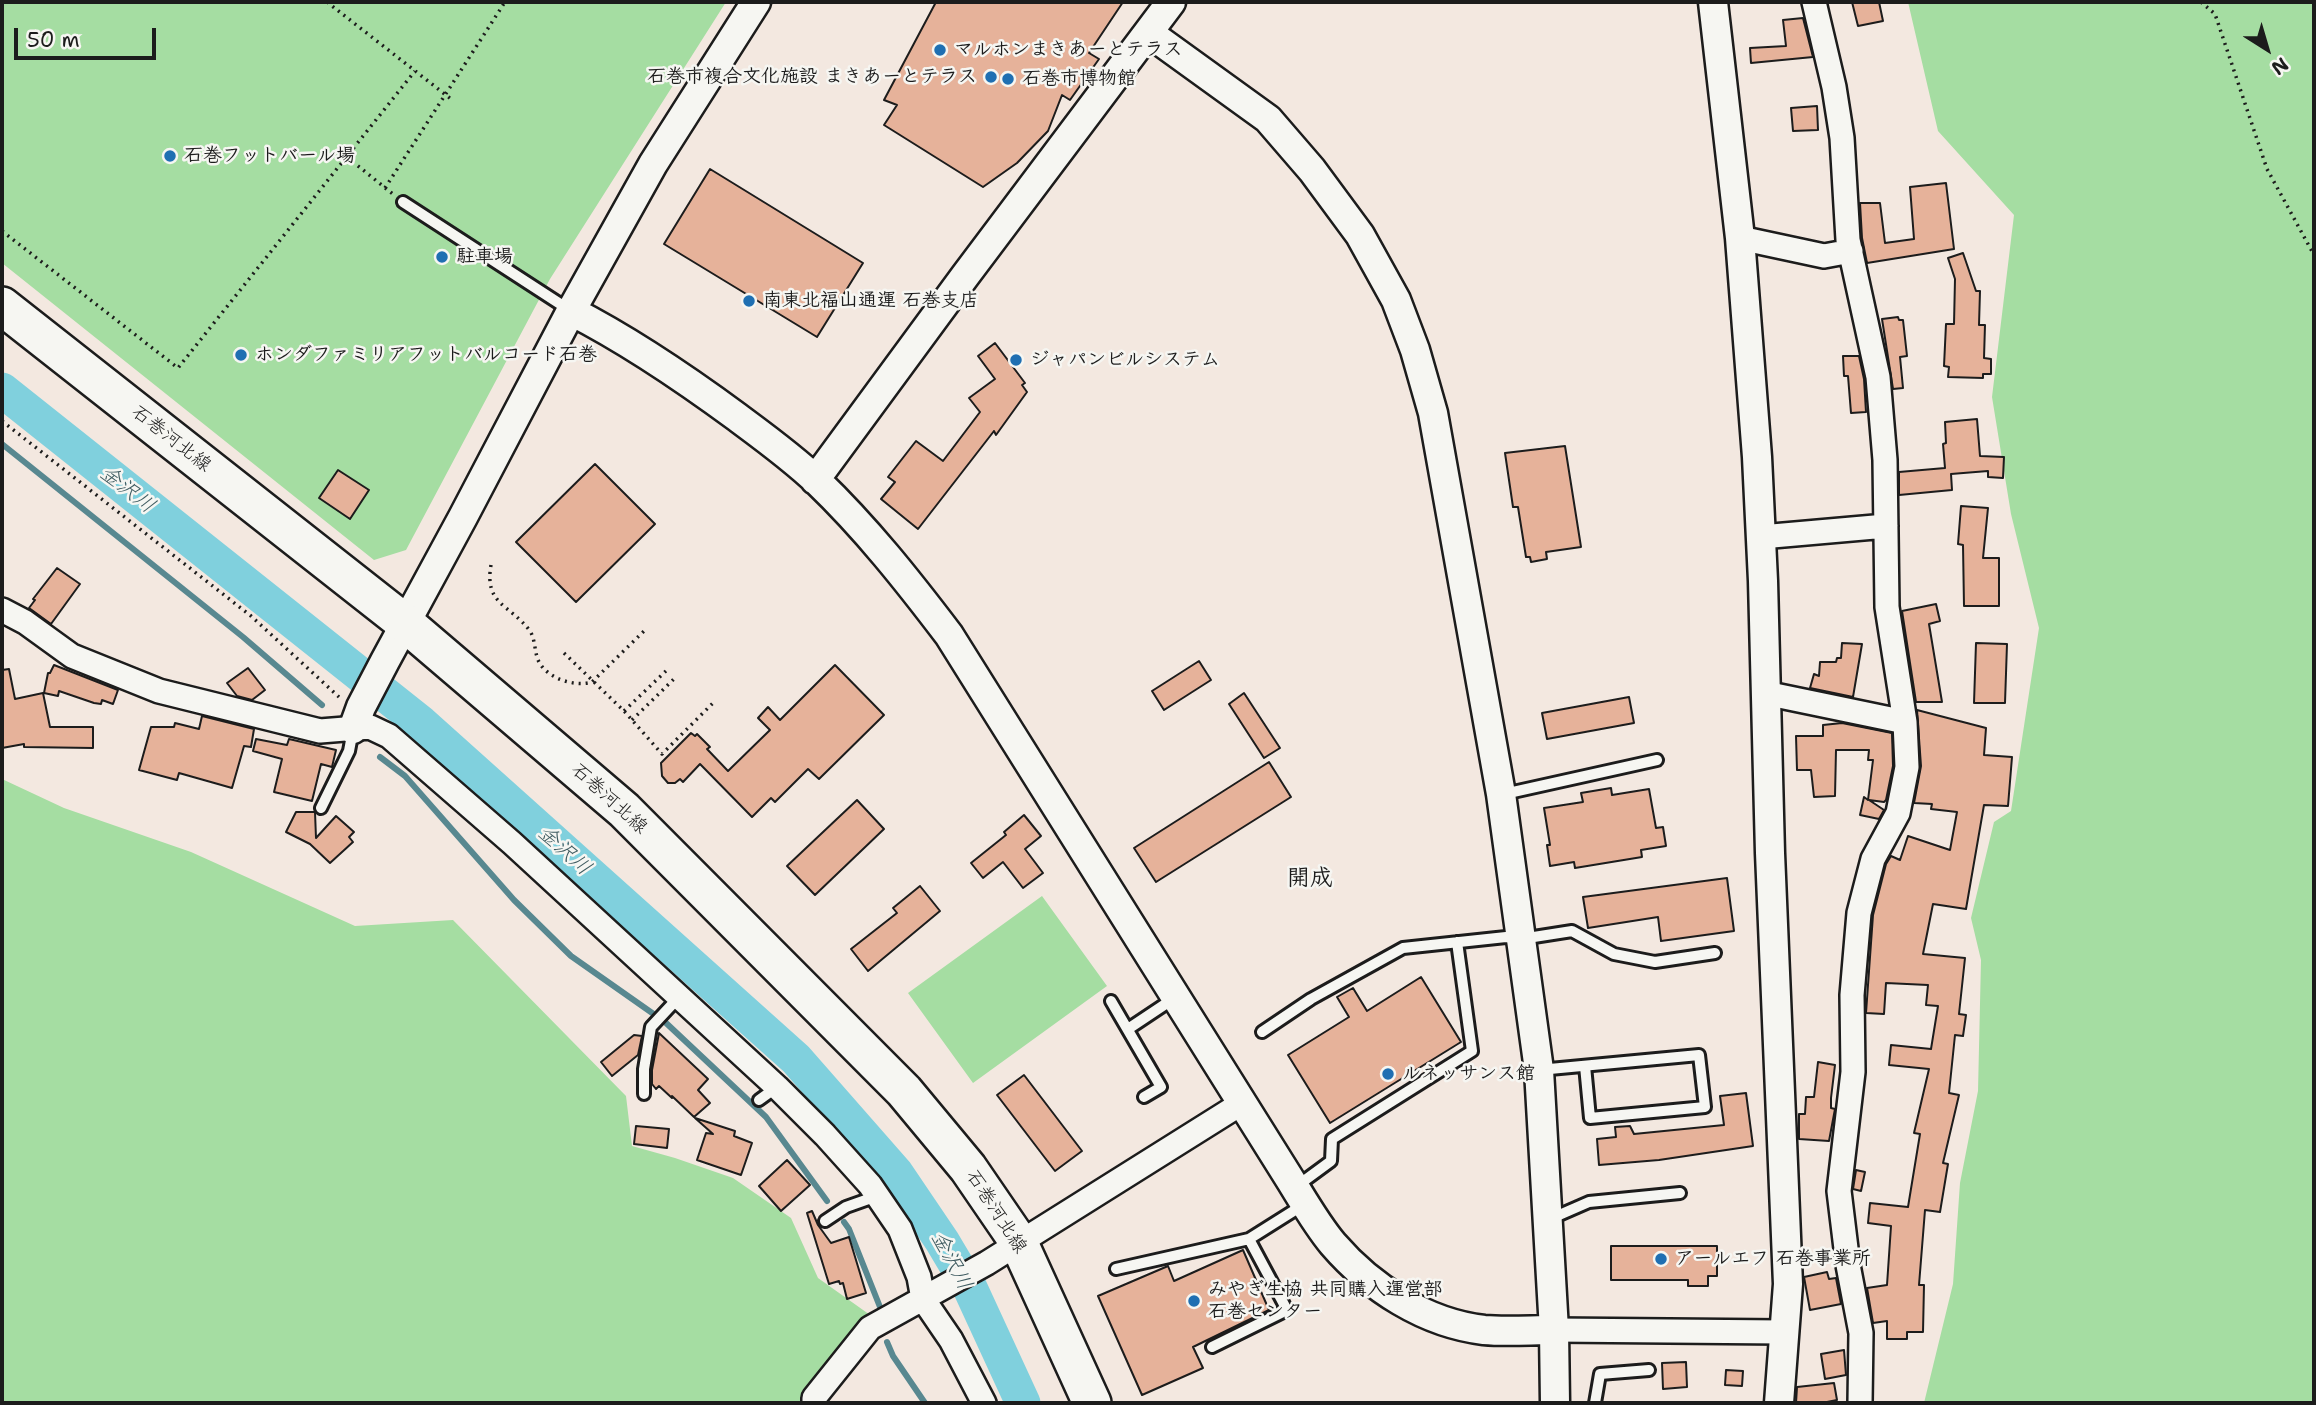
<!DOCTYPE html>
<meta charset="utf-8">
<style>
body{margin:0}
#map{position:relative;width:2316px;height:1405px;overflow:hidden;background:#f3e8e0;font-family:"Shantell Sans",sans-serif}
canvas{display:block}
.frame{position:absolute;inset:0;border:4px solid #1c1c1c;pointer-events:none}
.north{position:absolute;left:2232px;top:14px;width:70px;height:70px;-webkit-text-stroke:5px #f6f6f2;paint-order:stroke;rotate:143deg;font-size:19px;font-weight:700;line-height:28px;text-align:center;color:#1c1c1c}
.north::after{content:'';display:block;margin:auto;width:24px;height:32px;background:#1c1c1c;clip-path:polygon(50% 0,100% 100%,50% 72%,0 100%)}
.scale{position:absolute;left:14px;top:28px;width:142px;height:32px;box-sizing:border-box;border:4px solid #1c1c1c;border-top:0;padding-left:9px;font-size:21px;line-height:24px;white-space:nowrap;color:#1c1c1c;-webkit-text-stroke:5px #f6f6f2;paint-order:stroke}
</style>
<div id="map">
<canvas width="2316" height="1405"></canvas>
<div class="frame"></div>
<div class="north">N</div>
<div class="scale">50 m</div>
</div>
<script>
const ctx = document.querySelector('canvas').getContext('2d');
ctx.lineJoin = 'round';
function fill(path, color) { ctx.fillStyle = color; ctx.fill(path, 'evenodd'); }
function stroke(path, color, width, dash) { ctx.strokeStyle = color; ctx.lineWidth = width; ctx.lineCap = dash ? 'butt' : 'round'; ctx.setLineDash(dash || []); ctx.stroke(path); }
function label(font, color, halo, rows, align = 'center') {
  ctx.font = font + ' "Shantell Sans","Klee One",sans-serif'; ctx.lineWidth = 5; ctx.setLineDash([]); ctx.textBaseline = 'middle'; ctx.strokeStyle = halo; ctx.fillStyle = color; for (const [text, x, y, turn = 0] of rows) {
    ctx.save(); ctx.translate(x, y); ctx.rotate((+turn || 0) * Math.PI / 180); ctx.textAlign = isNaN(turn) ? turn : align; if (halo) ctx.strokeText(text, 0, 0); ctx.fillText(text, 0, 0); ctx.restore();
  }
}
fill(new Path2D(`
 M2 2H726L550 279 406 550 374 560 2 263Z
 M1908 2H2314V1403H1924L1953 1284 1960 1183 1978 1091 1981 960 1971 918 1994 822 2011 811 2039 628 2011 514 1992 397 2014 215 1938 131Z
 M2 779 64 808 191 852 355 926 453 920 626 1096 632 1146 675 1158 733 1178 791 1218 818 1278 887 1327 826 1403H2Z
 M1042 896 1107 986 973 1083 908 993Z`), '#a5dda2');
stroke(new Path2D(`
 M2 444 243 637 322 705
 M380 757 405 776 514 900 571 956 665 1022 766 1117 827 1201
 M844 1222 849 1229 880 1307
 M887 1342 893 1356 925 1403`), '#588890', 6);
stroke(new Path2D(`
 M2 390 421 723 796 1059 896 1173 942 1241 970 1288 1023 1403`), '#80d0dd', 35);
const building = new Path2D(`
 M936 2H1123L1089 53 1099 59 1070 100 1062 95 1048 131 1017 163 983 187 884 125 897 105 884 100Z
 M1852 2H1879L1883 21 1858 26Z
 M1803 18 1813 57 1751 63 1750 48 1786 46 1783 20Z
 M1817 106 1818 130 1793 131 1791 108Z
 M710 169 863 263 817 337 664 244Z
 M1946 183 1954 249 1867 263 1862 238 1860 203H1880L1885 243 1914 239 1910 187Z
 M1963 253 1976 291H1980L1979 325H1985L1984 358 1991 359V374H1983V378L1948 377 1949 367 1944 366 1946 324H1954L1955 279 1948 258Z
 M1898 317 1899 320H1903L1907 356 1900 357 1903 388 1893 389 1882 319Z
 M995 343 1025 383 1022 385 1027 392 996 435 994 431 918 529 881 499 895 482 888 477 916 441 943 461 980 412 969 398 995 379 978 356Z
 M1843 356H1859L1864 379 1866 412 1851 413 1848 376H1844Z
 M1977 419 1980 456 2004 457 2003 478 1988 477V471L1951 474 1952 490 1899 495V472L1945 468 1943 444 1946 443 1945 422Z
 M1565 446 1581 547 1546 552 1547 559 1531 562 1530 557H1526L1518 507H1513L1505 453Z
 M595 464 655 524 576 602 516 542Z
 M338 470 369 490 350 519 319 498Z
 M1961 506 1988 508 1983 558H1999V606H1964L1963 545 1958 544Z
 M57 568 80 584 51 624 29 608 35 600 33 599Z
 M1936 604 1940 621 1929 624 1942 702H1916L1902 611Z
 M1842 643 1862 644 1853 697 1810 688 1814 674 1819 676 1820 662H1836L1837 658H1841Z
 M1976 643 2007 644 2005 703H1974Z
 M1199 661 1211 680 1164 710 1152 691Z
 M54 665 118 690 113 704 102 700 101 704 94 703 59 691 58 696 44 693 48 673H50Z
 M835 665 884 715 819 779 808 769 775 802 771 798 752 817 700 764 683 782 680 779 675 783H668L662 776 661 763 691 733 695 736 697 734 710 747 707 749 728 771 770 730 758 718 768 707 780 720Z
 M248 668 265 690 252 700 237 696 227 683Z
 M9 669 15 699 43 693 50 727H93V748L24 747V744L2 748V670Z
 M1244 693 1280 748 1264 758 1229 704Z
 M1629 697 1634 723 1547 739 1542 713Z
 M1917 710 1986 728 1984 755 2012 757 2008 806 1984 805 1966 909 1933 904 1923 954 1965 958 1959 1014 1966 1015 1963 1036 1955 1035 1949 1093 1959 1095 1943 1163 1948 1164 1940 1212 1925 1210 1919 1285H1924L1923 1332H1907V1339H1887V1321L1873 1323 1867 1288 1887 1285 1891 1226 1868 1223 1870 1203 1908 1207 1920 1134 1914 1133 1929 1069 1889 1065 1891 1045 1931 1049 1938 1006 1926 1005 1928 985 1886 983 1884 1014 1866 1013 1873 915 1886 864 1891 856 1900 860 1908 836 1950 850 1957 812 1931 809 1932 804 1914 803 1921 766Z
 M202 716 254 729 251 747 244 746 232 788 179 773 177 780 139 770 151 727H174L175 723 199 729Z
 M1842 723 1892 733 1893 766 1886 800 1884 802 1869 800 1884 810 1879 819 1860 815 1864 797 1868 800 1873 760H1868L1869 750H1836L1835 796 1814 797 1811 770H1797L1796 736H1823V725Z
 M256 739 287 745 289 739 336 750 332 767 321 764 312 801 274 792 282 759 253 751Z
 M1269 762 1291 797 1156 882 1134 848Z
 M1611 788 1612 795 1649 789 1656 828 1663 827 1666 846 1641 850 1642 857 1575 868 1574 862 1550 866 1547 845H1550L1544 808 1583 802 1581 793Z
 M857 800 884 829 815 895 787 866Z
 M296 812H315L316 838 336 816 354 832 349 837 353 842 330 863 310 844 286 832Z
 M1024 815 1041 836 1025 849 1043 873 1023 888 1003 862 983 878 971 863 1006 835 1004 832Z
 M1727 878 1734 931 1661 941 1658 917 1588 928 1583 897Z
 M920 886 940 911 868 971 851 949 897 913 893 908Z
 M1421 977 1461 1042 1330 1123 1288 1055 1349 1017 1337 997 1353 988 1367 1011Z
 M659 1033 708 1079 698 1090 710 1103 694 1117 672 1096V1098L659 1086 656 1089 652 1084V1070Z
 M634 1035 642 1036 638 1055 612 1076 601 1062Z
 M1818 1062 1835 1065 1831 1098V1108L1835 1109 1829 1141 1799 1139V1114H1805L1806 1097H1814Z
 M1024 1075 1082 1151 1055 1171 997 1095Z
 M1746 1093 1753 1146 1659 1160 1599 1165 1597 1139 1616 1137 1615 1127 1630 1126 1634 1134 1724 1125 1720 1096Z
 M695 1118 735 1131 734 1136 752 1143 741 1175 697 1160 706 1133 713 1134Z
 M636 1126 669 1129 667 1148 634 1144Z
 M787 1160 810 1185 781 1211 759 1186Z
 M1856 1170 1865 1172 1861 1191 1853 1189Z
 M812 1211 818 1225 831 1243 849 1237 866 1293 847 1299 843 1283 840 1284 839 1281 829 1284 807 1213Z
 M1611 1246H1717V1276H1708V1286H1688V1280H1611Z
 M1243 1250 1269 1310 1193 1347 1203 1368 1142 1395 1098 1296 1168 1266 1174 1281Z
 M1827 1272 1829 1279 1836 1278 1841 1304 1810 1310 1804 1277Z
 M1844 1350 1846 1375 1825 1379 1821 1354Z
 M1686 1362 1687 1387 1663 1389 1662 1363Z
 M1726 1370 1743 1371 1742 1386 1725 1385Z
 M1834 1383 1837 1400 1822 1403H1796L1797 1387Z`);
fill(building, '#e6b29a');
stroke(building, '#1c1c1c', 2);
const service = new Path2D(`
 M403 202 571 311
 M1504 794 1657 760
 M321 808 349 751 353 730
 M1111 1001 1161 1087 1144 1097
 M1128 1029 1176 997
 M1262 1032 1311 999 1403 948 1506 937 1521 939 1572 931 1614 954 1655 962 1715 953
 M1539 1070 1699 1055 1705 1107 1590 1118 1585 1066
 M644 1094V1069L651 1027 679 997
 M759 1100 777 1087
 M1297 1186 1331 1161 1332 1139 1472 1051 1457 942
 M1550 1219 1589 1202 1680 1193
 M825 1221 846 1207 877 1196
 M1116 1269 1249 1239
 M1212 1347 1287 1310 1249 1239 1303 1205
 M1595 1403 1600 1374 1649 1370`);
const minor = new Path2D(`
 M1814 2 1834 87 1842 138 1848 240 1878 377 1885 460 1887 607 1905 722 1907 767 1898 813 1873 859 1859 913 1852 995 1853 1072 1839 1191 1848 1265 1861 1333 1860 1403
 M1740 238 1824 256 1851 251
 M1761 537 1886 526
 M2 610 25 622 72 656 159 691 320 731 370 727 389 736 512 843 777 1087 825 1135 870 1185 900 1229 919 1277 923 1299 951 1340 984 1403
 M1765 693 1905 722
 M1554 1330 1783 1332
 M814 1403V1398L870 1328 987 1263 1242 1103`);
const tertiary = new Path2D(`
 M1713 2 1740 238 1757 457 1763 581 1770 853 1788 1284 1779 1403
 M1149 33 1268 119 1312 170 1360 235 1396 300 1415 350 1433 413 1501 794 1539 1070 1554 1330 1555 1403
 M571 311C630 341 684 378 737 417 764 437 793 458 817 481 866 528 908 581 949 635L1291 1181C1304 1202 1317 1225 1333 1244 1371 1288 1425 1323 1484 1330 1507 1332 1531 1330 1554 1330
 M815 480 965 276 1171 2
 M353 729 361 707 385 661 463 517 571 311 653 164 756 2`);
const primary = new Path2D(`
 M2 306 405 623 624 810 904 1091 968 1168 1018 1241 1092 1403`);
stroke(service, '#1c1c1c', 16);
stroke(minor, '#1c1c1c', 28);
stroke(tertiary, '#1c1c1c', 33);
stroke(primary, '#1c1c1c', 42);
stroke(new Path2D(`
 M327 2 451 99
 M2201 2 2215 14 2267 169 2314 255
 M347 157 394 195
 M385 188 505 2
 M2 231 178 368 415 71
 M2 421 251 616 339 697
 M491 565C484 605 510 604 530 631 536 641 534 652 539 662 548 679 575 687 592 682L644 631
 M564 653 624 711 662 754 715 701
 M624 711 667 670
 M632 720 675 678`), '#1c1c1c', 3.5, [2, 5]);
stroke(service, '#f6f6f2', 10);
stroke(minor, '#f6f6f2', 23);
stroke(tertiary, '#f6f6f2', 28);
stroke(primary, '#f6f6f2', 37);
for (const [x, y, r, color] of [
 [940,50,7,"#1f6fb2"],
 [991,77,7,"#1f6fb2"],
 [1008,79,7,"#1f6fb2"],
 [170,156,7,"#1f6fb2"],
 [442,257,7,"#1f6fb2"],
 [749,301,7,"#1f6fb2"],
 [241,355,7,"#1f6fb2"],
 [1016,360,7,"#1f6fb2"],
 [1388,1074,7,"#1f6fb2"],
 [1661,1259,7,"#1f6fb2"],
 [1194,1301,7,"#1f6fb2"]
]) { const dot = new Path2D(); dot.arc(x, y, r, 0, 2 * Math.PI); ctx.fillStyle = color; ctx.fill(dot); stroke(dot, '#f6f6f2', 2.5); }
label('bold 19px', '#1c1c1c', '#f6f6f2', [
 ["マルホンまきあーとテラス",954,50],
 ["石巻市複合文化施設 まきあーとテラス",977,77,"right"],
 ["石巻市博物館",1022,79],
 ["石巻フットバール場",184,156],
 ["駐車場",456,257],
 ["南東北福山通運 石巻支店",763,301],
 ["ホンダファミリアフットバルコード石巻",255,355],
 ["ジャパンビルシステム",1030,360],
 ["ルネッサンス館",1402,1074],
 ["アールエフ 石巻事業所",1675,1259],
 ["みやぎ生協 共同購入運営部",1208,1290],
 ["石巻センター",1208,1312]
], 'left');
label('19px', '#1c1c1c', '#f6f6f2', [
 ["石巻河北線",171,439,38],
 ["石巻河北線",609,799,42],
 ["石巻河北線",996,1212,57]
]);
label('italic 21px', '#3f5b60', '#f6f6f2', [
 ["金沢川",127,490,38],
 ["金沢川",564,851,42],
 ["金沢川",951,1261,62]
]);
label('bold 23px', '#1c1c1c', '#f6f6f2', [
 ["開成",1310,879]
]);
</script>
